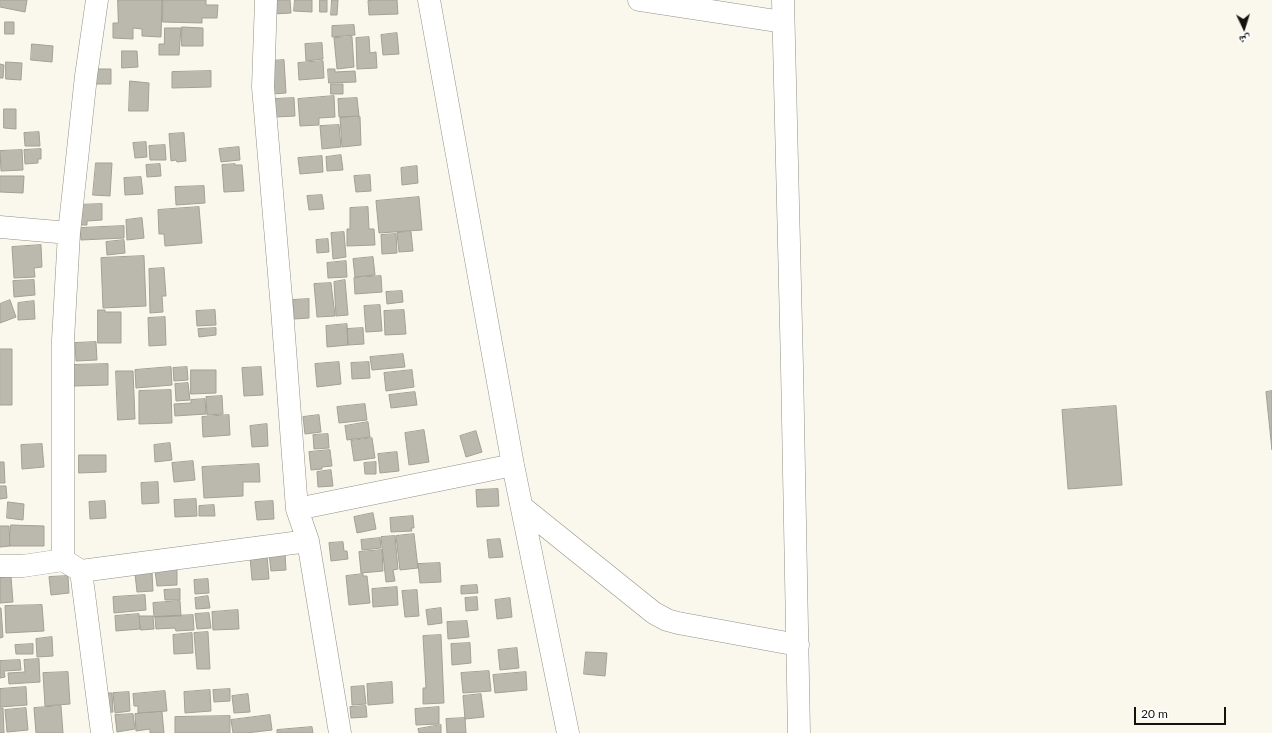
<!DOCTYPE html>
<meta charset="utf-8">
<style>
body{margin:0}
#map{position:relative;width:1272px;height:733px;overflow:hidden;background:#faf8ed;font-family:Lato,"Noto Naskh Arabic",sans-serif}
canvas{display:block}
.north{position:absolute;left:1224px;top:8px;width:40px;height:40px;-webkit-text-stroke:3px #fff;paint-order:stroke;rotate:176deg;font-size:11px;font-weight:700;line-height:16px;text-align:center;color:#13120e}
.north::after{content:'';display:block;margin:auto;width:14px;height:18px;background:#13120e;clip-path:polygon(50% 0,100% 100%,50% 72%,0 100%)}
.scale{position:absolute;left:1134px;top:707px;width:92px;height:18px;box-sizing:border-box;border:2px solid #13120e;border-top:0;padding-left:5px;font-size:12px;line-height:14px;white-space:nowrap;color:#13120e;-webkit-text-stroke:3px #fff;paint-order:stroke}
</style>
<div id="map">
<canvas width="1272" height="733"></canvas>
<div class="north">ش</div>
<div class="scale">20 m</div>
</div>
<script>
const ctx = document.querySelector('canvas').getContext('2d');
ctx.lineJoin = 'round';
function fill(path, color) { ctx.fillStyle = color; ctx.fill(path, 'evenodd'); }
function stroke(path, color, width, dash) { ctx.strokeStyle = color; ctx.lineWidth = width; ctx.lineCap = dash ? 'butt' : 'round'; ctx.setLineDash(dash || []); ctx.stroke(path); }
const building = new Path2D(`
 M0 0H27L25 12 0 7Z
 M118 0H162L161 37 142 36V29L133 28V39L113 38V23H118Z
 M163 0H206V5H218L217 18H202V23L163 22Z
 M273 0H290L291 13 274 14Z
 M295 0H312V12L294 11Z
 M320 0H327V12H320Z
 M332 0H338L337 15H331Z
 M378 0H397L398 14 369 15 368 1Z
 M5 22H14V34H5Z
 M354 25 355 35 332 37V26Z
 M182 27 203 28V46H182Z
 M165 28H181L179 55H159V44H164Z
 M397 33 399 54 383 55 381 35Z
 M352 37 354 67 337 69 334 38Z
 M369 37 370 53 376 52 377 68 357 69 356 38Z
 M322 43 323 59 306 61 305 44Z
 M32 44 53 46 52 62 31 60Z
 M122 51H137L138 67 122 68Z
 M284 60 286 93 273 94 270 61Z
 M323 61 324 78 299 80 298 63Z
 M6 62 22 63 21 80 6 79Z
 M0 64 4 65 3 78H0Z
 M92 69H111V84H93Z
 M328 69H335V72L355 71 356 82 329 83Z
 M211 71V87L172 88V72Z
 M130 81 149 83 148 111H129Z
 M331 84H343V94H331Z
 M334 96 335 117 319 118V125L300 126 298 99Z
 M294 98 295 116 276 117 275 99Z
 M357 98 359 116 339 117 338 99Z
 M4 109H16V129L4 128Z
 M360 117 361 145 342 147 340 118Z
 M339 125 341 147 322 149 320 126Z
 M39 132 40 146H25L24 133Z
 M184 133 186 161 177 162 176 160 171 161 169 134Z
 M146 142 147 157 135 158 133 143Z
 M165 145 166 160H150L149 146Z
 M239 147 240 160 221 162 219 149Z
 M41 149V159H38V163L25 164 24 150Z
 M22 150 23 170 1 171 0 151Z
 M341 155 343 170 327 171 326 157Z
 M322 156 323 172 300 174 298 158Z
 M96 163H112L110 196 93 195Z
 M160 164 161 176 147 177 146 165Z
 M235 164V165H242L244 191 224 192 222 165Z
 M417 166 418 183 402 185 401 168Z
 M370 175 371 191 356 192 354 176Z
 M0 176H24L23 193 0 192Z
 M141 177 143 194 125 195 124 178Z
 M204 186 205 203 176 205 175 187Z
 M322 195 324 209 309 210 307 196Z
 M419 197 422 230 379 233 376 201Z
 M102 204V220L87 221V225H76L75 205Z
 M199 207 202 243 165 246 164 234H159L158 210Z
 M368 207 369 229H374L375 245 347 246V229H350V208Z
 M142 218 144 238 127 240 126 220Z
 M124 226V238L81 240 80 228Z
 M344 232 346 257 333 259 331 233Z
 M411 232 413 251 399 252 397 233Z
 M396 234 397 253 382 254 381 235Z
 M328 239 329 252 317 253 316 240Z
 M124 240 125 253 107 255 106 242Z
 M41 245 42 267 34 268 35 277 14 278 12 247Z
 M144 256 146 306 103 308 101 258Z
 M373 257 375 275 355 277 353 259Z
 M346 261 347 277 328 278 327 263Z
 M164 268 166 296H162L163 312 150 313 149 269Z
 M381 276 382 292 355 294 354 278Z
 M34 280 35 295 14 297 13 281Z
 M345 280 348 315 336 316 334 282Z
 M331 283 335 316 317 317 314 284Z
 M402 291 403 302 387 304 386 292Z
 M309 299V318L294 319 293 300Z
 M10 300 16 317 0 323V304Z
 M34 301 35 319 18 320V303Z
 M380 305 382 331 366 332 364 306Z
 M98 310H105V312H121V343H98Z
 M215 310 216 325 197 326 196 311Z
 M404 310 406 334 385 335 384 311Z
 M165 317 166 345 149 346 148 318Z
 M347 324 348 345 327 347 326 326Z
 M216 328V335L199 337 198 329Z
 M363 328 364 344 348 345 347 329Z
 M96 342 97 360 76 361 75 343Z
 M0 349H12V405H0Z
 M403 354 405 367 372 370 370 357Z
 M339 362 341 384 317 387 315 364Z
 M369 362 370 378 352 379 351 363Z
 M108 364V385L74 386 70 365Z
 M171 367 172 385 136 388 135 370Z
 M187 367 188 380 174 381 173 368Z
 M261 367 263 395 244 396 242 368Z
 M191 370H216V393L191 394Z
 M412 370 414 387 386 391 384 373Z
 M116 371H133L135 419 118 420Z
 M188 383 190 400 176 401 175 384Z
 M171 390 172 423 139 424V391Z
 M1272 391V450L1266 392Z
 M415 392 417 405 391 408 389 395Z
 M222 396 223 414 207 415 206 397Z
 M205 399 206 414 175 416 174 404 191 403V400Z
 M365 404 367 420 339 423 337 407Z
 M1116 406 1122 485 1068 489 1062 410Z
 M229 415 230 435 203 437 202 417Z
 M319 415 321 432 305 434 303 417Z
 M368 422 370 437 347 440 345 426Z
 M267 424 268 446 252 447 250 426Z
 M424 430 429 462 409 465 405 433Z
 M476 431 482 452 466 457 460 436Z
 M328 434 329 448 314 449 313 435Z
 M372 438 375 458 354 461 351 441Z
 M170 443 172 460 155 462 154 445Z
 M42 444 44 467 22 469 21 445Z
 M330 450 332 466 322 467V469L311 470 309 452Z
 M397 452 399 471 380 473 378 454Z
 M79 455H106V472L79 473Z
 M193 461 195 480 174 482 172 463Z
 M0 462H4L5 483H0Z
 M376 462V474H365L364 463Z
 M259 464 260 482H243V496L204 498 202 467Z
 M331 470 333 486 318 487 317 472Z
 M158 482 159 503 142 504 141 483Z
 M0 486H6L7 498 0 499Z
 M498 489 499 506 477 507 476 490Z
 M196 499 197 516 175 517 174 500Z
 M105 501 106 518 90 519 89 502Z
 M273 501 274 519 257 520 255 502Z
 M8 502 24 504 23 520 7 518Z
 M214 505 215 516H199V506Z
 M373 513 376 529 357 533 354 517Z
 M413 516 414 528H411L412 531 391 532 390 518Z
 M11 525 44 526V546H10Z
 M0 526H9L10 546 0 547Z
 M414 534 418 568 400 570 396 536Z
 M395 536 398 569 393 570 395 581 386 582 381 537Z
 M380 538 381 548 362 550 361 540Z
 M500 539 503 557 489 558 487 540Z
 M343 542 344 551H347L348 559 331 561 329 543Z
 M382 550 383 571 361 573 359 552Z
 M285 553 286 570 271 571 269 554Z
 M267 555 269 579 252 580 250 557Z
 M440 563 441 582 420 583 418 564Z
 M177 569V585L157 586 155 570Z
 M152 572 153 591 137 592 135 574Z
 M363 574V576H367L370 603 349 605 346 576Z
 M68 576 69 593 51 595 49 577Z
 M11 577 13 602 0 603V578Z
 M208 579 209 593 195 594 194 580Z
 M477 585 478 593 461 594V586Z
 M397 587 398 605 373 607 372 589Z
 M180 589V600H165L164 590Z
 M417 590 419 616 405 617 402 591Z
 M145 595 146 610 114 613 113 597Z
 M208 596 210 608 196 609 195 598Z
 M477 597 478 610 466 611 465 598Z
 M510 598 512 617 497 619 495 600Z
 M180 601 181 616 154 617 153 603Z
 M42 605 44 631 6 633 5 606Z
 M0 608H1L3 637 0 638Z
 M441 608 442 623 428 625 426 610Z
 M238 610 239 629 213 630 212 612Z
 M209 613 211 628 197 629 195 614Z
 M139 614 140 629 116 631 115 616Z
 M193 615 194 630 176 631 175 628 156 629 155 617Z
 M140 616H153L154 629 141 630Z
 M467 621 469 637 448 639 447 622Z
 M208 632 210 669H197L194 633Z
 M192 633 193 653 174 654 173 635Z
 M441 635 444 703 423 704V688H426L423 636Z
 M52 637 53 656 37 657 36 639Z
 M470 643 471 663 452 665 451 644Z
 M33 644V654H16L15 645Z
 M517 648 519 668 500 670 498 650Z
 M586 652 607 653 605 676 584 674Z
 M39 659 40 682 9 684 8 673 25 672 24 660Z
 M20 660 21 670 4 671 5 677 0 678V661Z
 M489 671 491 691 463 693 461 673Z
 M68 672 70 704 45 706 43 673Z
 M526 672 527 690 495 693 493 675Z
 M392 682 393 703 368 705 367 684Z
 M364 686 366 704 352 705 351 687Z
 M26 687 27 705 0 707V689Z
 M230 689V701L214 702 213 690Z
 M210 690 211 711 185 713 184 692Z
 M165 691 167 711 138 713V706H134L133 694Z
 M129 692 130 711 115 713 113 693Z
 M102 693H112L113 712 103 713Z
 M248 694 250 712 234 713 232 696Z
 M481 694 484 717 465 719 463 696Z
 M61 706 63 733H36L34 708Z
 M366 706 367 717 351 718 350 707Z
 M439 707V724L416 725 415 709Z
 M0 708H3L4 733H0Z
 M26 708 28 730 7 732 5 710Z
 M162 712 164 733H150V729L136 731 135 714Z
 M133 714 135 729 117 732 115 715Z
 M270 715 272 730 246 733H233L231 720Z
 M230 716V733H175V717Z
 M465 718 466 733H447L446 719Z
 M441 725V733H419L418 729Z
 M312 727 313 733H277V730Z`);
fill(building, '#bbb9ae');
stroke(building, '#a2a196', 1);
const minor = new Path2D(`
 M266 0 263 87 282 309 297 509 308 541 340 733
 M429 0 513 465 568 733
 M639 0 783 22
 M783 0 792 366 799 733
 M0 227 69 233
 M522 507 654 613 667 620 678 623 798 645
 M297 509 513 465
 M63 560V340L69 233 86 76 97 0
 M0 566H23L63 560 81 571 308 541
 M81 571 102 733`);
stroke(minor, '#929186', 23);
stroke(minor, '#fff', 22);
</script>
